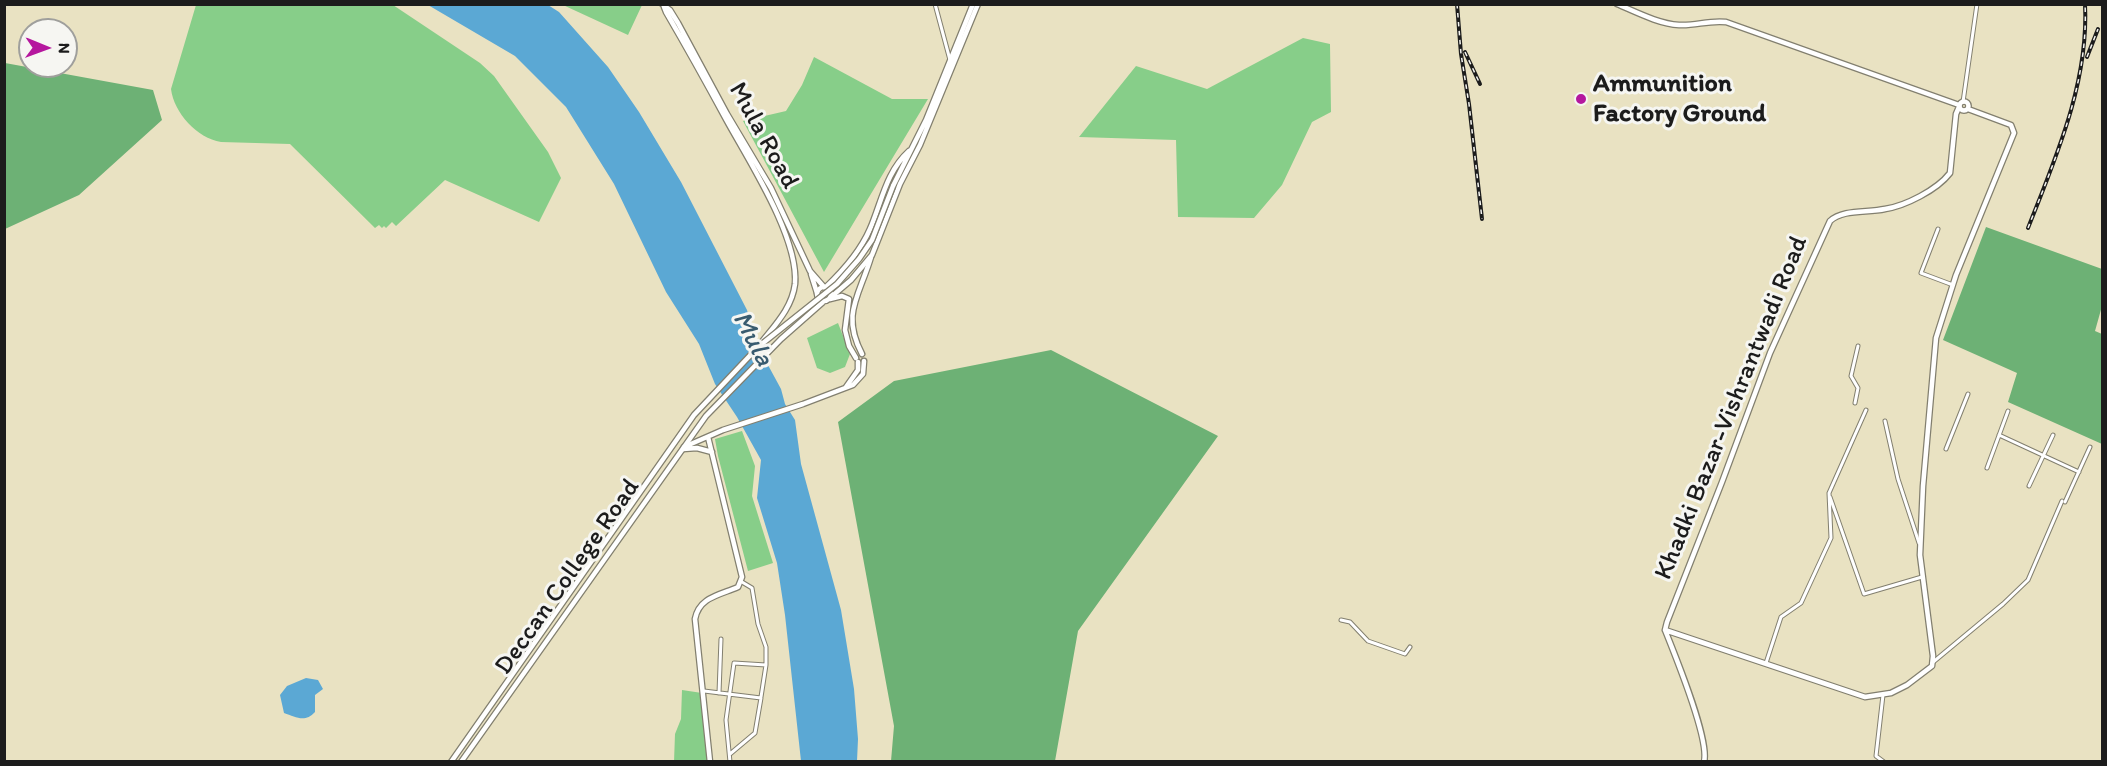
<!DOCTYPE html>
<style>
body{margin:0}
#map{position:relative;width:2107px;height:766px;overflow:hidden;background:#e9e2c2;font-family:Itim,sans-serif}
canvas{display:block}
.frame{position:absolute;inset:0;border:6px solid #1c1c1c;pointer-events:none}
.north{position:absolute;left:18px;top:18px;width:60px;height:60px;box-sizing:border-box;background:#f6f6f2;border:2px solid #9f9f9c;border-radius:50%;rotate:91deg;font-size:16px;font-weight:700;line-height:24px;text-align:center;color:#1c1c1c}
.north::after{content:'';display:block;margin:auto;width:21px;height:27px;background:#b5179e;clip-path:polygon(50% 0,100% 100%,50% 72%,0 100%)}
</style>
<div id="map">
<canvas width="2107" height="766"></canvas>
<div class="frame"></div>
<div class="north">N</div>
</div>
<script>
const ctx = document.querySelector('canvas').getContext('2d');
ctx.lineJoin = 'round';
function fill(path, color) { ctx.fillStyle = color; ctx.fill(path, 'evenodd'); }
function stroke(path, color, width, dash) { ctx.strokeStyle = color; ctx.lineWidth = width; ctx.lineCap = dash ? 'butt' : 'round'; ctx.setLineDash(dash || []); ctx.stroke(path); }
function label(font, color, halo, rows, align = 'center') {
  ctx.font = font + ' Itim,sans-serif'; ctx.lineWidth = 6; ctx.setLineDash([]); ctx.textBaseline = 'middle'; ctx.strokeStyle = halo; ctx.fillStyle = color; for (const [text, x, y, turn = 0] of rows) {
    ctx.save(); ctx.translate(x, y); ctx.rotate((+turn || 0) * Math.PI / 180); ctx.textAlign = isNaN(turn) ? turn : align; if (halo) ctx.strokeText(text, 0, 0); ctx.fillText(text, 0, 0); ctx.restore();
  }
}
fill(new Path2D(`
 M196 5H393L480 63 494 76 548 152 561 178 539 222 445 180 396 226 392 222 386 228 384 226 382 228 379 225 375 228 290 144 221 142C197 138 174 113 171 89Z
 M563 5H642L628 35Z
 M1303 38 1330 44 1331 112 1312 122 1282 185 1254 218 1178 217 1176 140 1079 137 1136 66 1207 89Z
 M814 57 892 99H928L824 272 743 121 786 111 802 85Z
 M838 323 850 354 845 367 830 373 817 368 807 338Z
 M742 431 755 466 752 496 773 563 748 571 718 456 715 439Z
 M682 690 702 693 708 761 674 762 675 734 681 719Z`), '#87ce89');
fill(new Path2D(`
 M5 63 153 90 162 120 79 195 5 229Z
 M1986 227 2102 269V306L2095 331 2102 334V444L2008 402 2017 373 1943 340Z
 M1051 350 1218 436 1078 631 1055 761H891L894 726 838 422 894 381Z`), '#6db175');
fill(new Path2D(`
 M428 5H548L559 12 608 67 639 112 681 182 747 310 756 343 781 389 785 404 795 420 801 464 841 610 854 689 858 739 857 761H801L785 615 777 563 757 498 761 460 737 417 715 384 699 344 666 292 614 184 566 107 515 56Z
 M306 678 318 680 323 689 315 695V712C305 723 296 717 284 713L280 695 287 686Z`), '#5ba8d4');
const street = new Path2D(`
 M935 4 950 60
 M1963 102 1977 4
 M1938 229 1921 273 1953 285
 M1855 403 1858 388 1851 376 1858 346
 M1885 421 1898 479 1919 543
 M1999 435 2079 472
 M1946 449 1968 394
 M1987 468 2008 411
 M2029 486 2053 435
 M1830 497 1864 594 1922 577
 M2065 502 2090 447
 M742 582 752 588 758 624 766 647V665L761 697
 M1341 620 1350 622 1368 641 1405 654 1410 647
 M1766 663 1781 617 1801 603 1831 538 1829 493 1866 410
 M1932 663 2003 604 2028 580 2062 501
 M704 691 761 698 755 733 730 754
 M719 693 721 639
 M1883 695 1876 756 1884 762
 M730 762 726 720 734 663 766 665`);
const secondary = new Path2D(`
 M662 4 670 10 678 23 727 114 771 188 810 271 824 287
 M1617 4C1636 12 1659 24 1679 25 1696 26 1708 20 1726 22L1959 105
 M664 7 666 12C687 48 707 84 727 121 749 161 799 238 795 284 792 308 775 325 761 343
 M1959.5 106a4.5 4.5 0 1 1 9 0a4.5 4.5 0 1 1-9 0Z
 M811 274 817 293
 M830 299 842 296 849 299 845 330 849 346 856 358
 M862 354C841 314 859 297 871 257
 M846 387 858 370V362
 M708 437 742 577 738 587C720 595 699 597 695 619L710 762
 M684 447 723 430 803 404 853 385 863 374 864 361
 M683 449 697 448 712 452
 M1665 630 1865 697 1891 693 1907 685 1932 666 1933 656 1920 555 1923 486 1936 338 1956 275 2014 133 2011 125 1968 109
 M1704 762C1710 740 1675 655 1665 630L1667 622 1722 482 1770 353 1830 221C1843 209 1867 213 1885 209 1905 206 1937 190 1950 173L1956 114 1959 107`);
const primary = new Path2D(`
 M893 186 926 120 973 4
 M817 294a7 7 0 1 1 14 0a7 7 0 1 1-14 0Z
 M826 287C844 270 860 252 870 229 882 201 886 172 909 151
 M831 297 851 280 872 255 900 184 920 145 978 4
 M451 762 694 415 758 347
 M461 762 706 416 781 339 823 302`);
stroke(street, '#827f6f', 5);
stroke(secondary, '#827f6f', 7);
stroke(primary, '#827f6f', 7);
stroke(street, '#fff', 3);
stroke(secondary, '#fff', 4.5);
stroke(primary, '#fff', 4.5);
const rail = new Path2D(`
 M1457 4 1461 54 1469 104 1482 219
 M1465 52 1480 84
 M2087 57 2098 29
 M2028 228C2056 157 2089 82 2085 4`);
stroke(rail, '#1c1c1c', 4);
stroke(rail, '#f6f6f2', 1.5, [4.5]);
const primaryBridge = new Path2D(`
 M758 347 837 284 859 259 872 240 893 186`);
stroke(primaryBridge, '#827f6f', 7, []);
stroke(primaryBridge, '#fff', 4.5);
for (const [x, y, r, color] of [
 [1581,99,6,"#b5179e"]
]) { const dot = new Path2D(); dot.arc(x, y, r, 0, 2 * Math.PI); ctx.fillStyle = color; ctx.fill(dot); stroke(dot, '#f6f6f2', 2); }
label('bold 26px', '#1c1c1c', '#f6f6f2', [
 ["Ammunition",1593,84],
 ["Factory Ground",1593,114]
], 'left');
label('26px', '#1c1c1c', '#f6f6f2', [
 ["Mula Road",763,136,61],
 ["Khadki Bazar-Vishrantwadi Road",1732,408,-68],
 ["Deccan College Road",568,577,-55]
]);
label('italic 27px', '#385b6f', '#f6f6f2', [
 ["Mula",752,339,62]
]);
</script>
